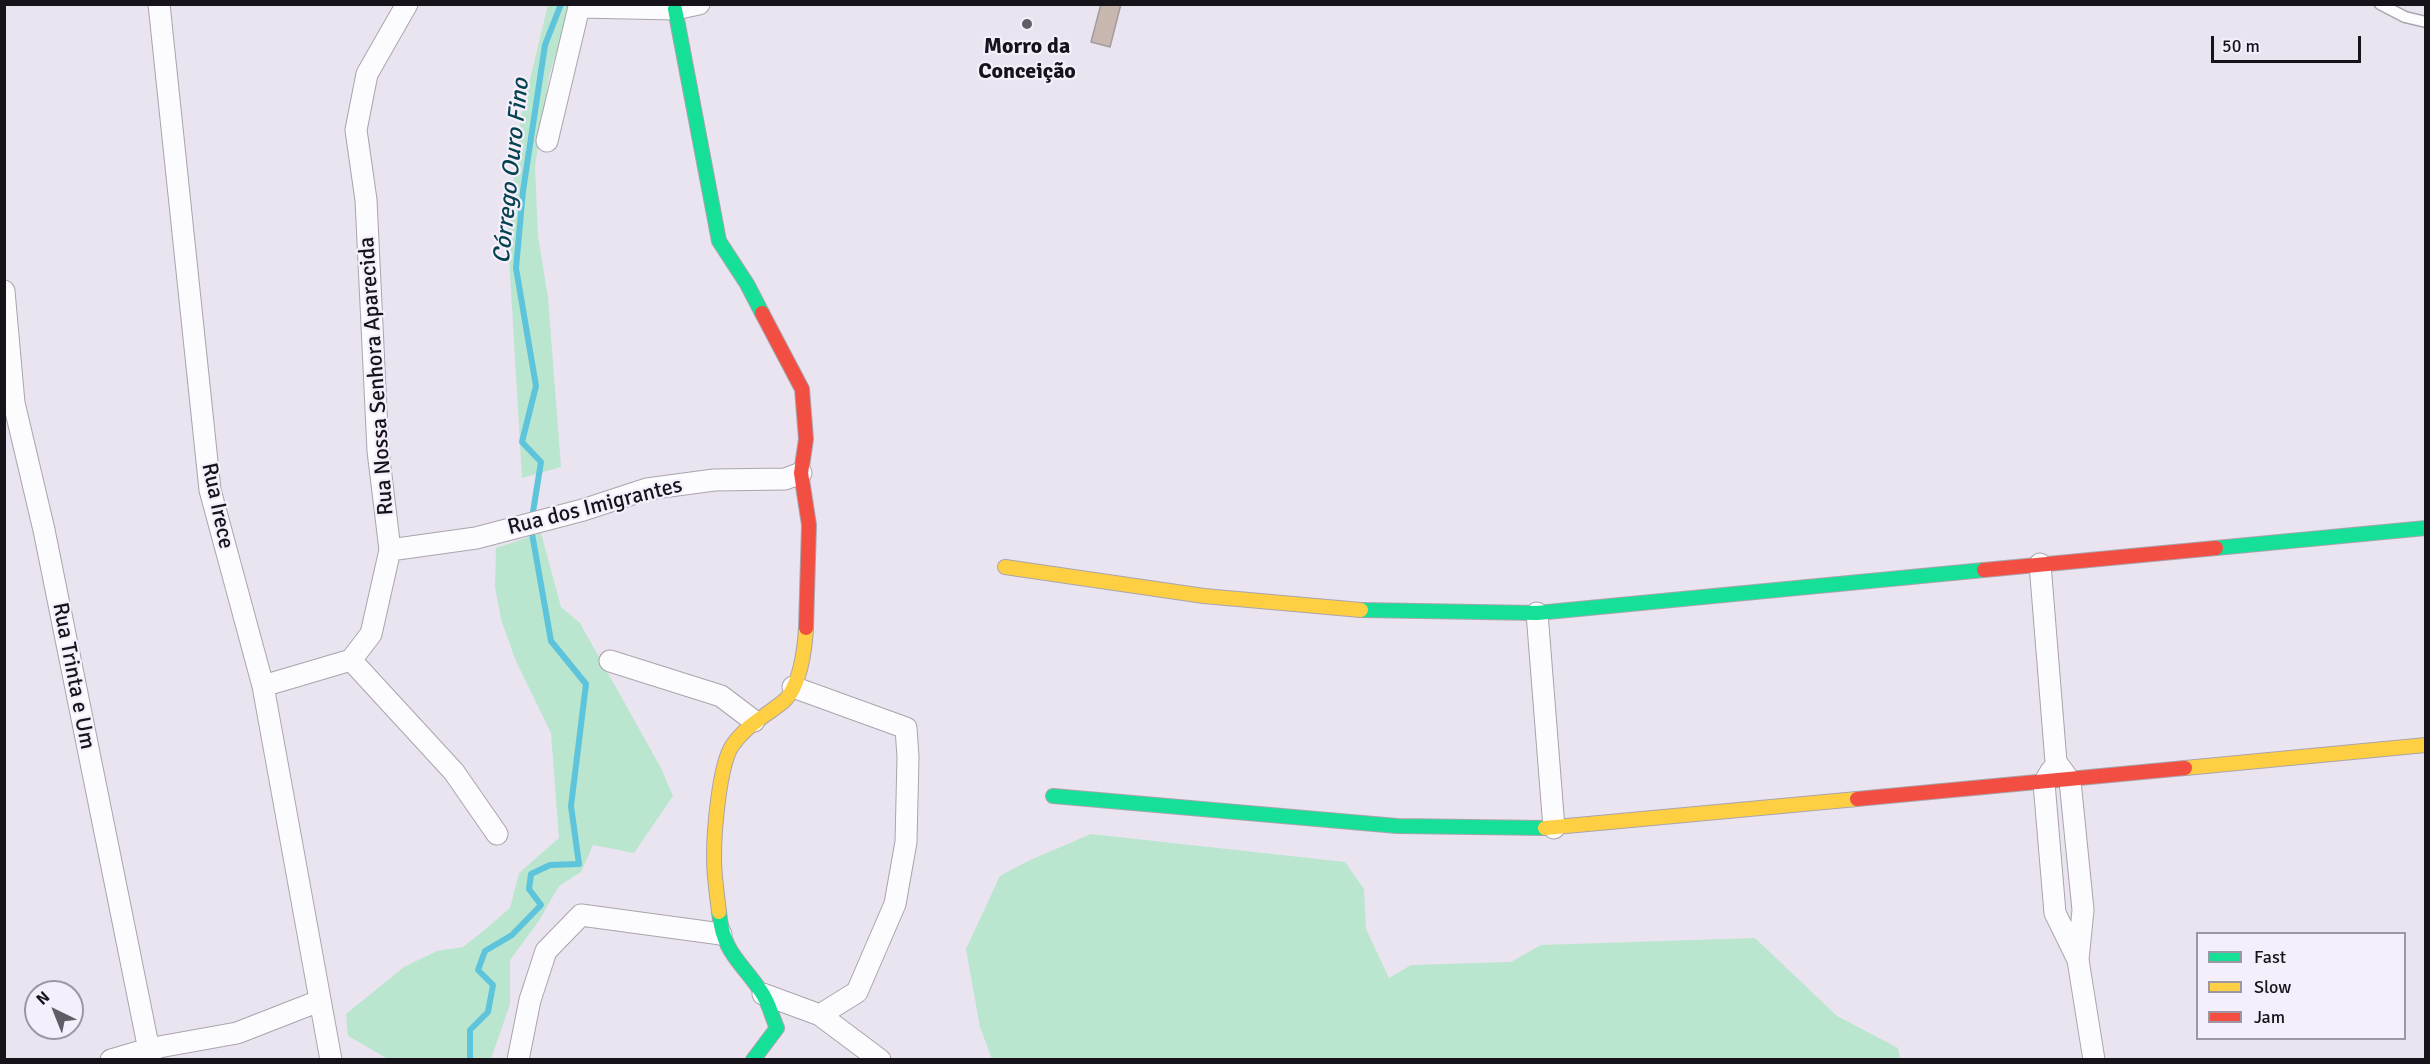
<!DOCTYPE html>
<meta charset="utf-8">
<style>
body{margin:0}
#map{position:relative;width:2430px;height:1064px;overflow:hidden;background:#eae4f1;font-family:Signika,sans-serif}
canvas{display:block}
.frame{position:absolute;inset:0;border:6px solid #17131b;pointer-events:none}
.legend{position:absolute;left:2196px;top:932px;width:210px;height:108px;box-sizing:border-box;background:#f5effc;border:2px solid #9c97a2;margin:0;padding:8px 10px;list-style:none;font-size:18px;color:#17131b}
.legend li{display:flex;align-items:center;gap:12px;height:30px}
.legend b{width:30px;border:2px solid #9c97a2}
.north{position:absolute;left:24px;top:980px;width:60px;height:60px;box-sizing:border-box;background:#f5effc;border:2px solid #9c97a2;border-radius:50%;rotate:317deg;font-size:16px;font-weight:700;line-height:24px;text-align:center;color:#17131b}
.north::after{content:'';display:block;margin:auto;width:21px;height:27px;background:#615c66;clip-path:polygon(50% 0,100% 100%,50% 72%,0 100%)}
.scale{position:absolute;left:2211px;top:36px;width:150px;height:27px;box-sizing:border-box;border:3px solid #17131b;border-top:0;padding-left:8px;font-size:18px;line-height:21px;white-space:nowrap;color:#17131b;-webkit-text-stroke:4px #f5effc;paint-order:stroke}
</style>
<div id="map">
<canvas width="2430" height="1064"></canvas>
<div class="frame"></div>
<ul class="legend">
<li><b style="height:8px;background:#16e098"></b>Fast</li>
<li><b style="height:8px;background:#ffcf43"></b>Slow</li>
<li><b style="height:8px;background:#f24e42"></b>Jam</li>
</ul>
<div class="north">N</div>
<div class="scale">50 m</div>
</div>
<script>
const ctx = document.querySelector('canvas').getContext('2d');
ctx.lineJoin = 'round';
function fill(path, color) { ctx.fillStyle = color; ctx.fill(path, 'evenodd'); }
function stroke(path, color, width, dash) { ctx.strokeStyle = color; ctx.lineWidth = width; ctx.lineCap = dash ? 'butt' : 'round'; ctx.setLineDash(dash || []); ctx.stroke(path); }
function label(font, color, halo, rows, align = 'center') {
  ctx.font = font + ' Signika,sans-serif'; ctx.lineWidth = 4.5; ctx.setLineDash([]); ctx.textBaseline = 'middle'; ctx.strokeStyle = halo; ctx.fillStyle = color; for (const [text, x, y, turn = 0] of rows) {
    ctx.save(); ctx.translate(x, y); ctx.rotate((+turn || 0) * Math.PI / 180); ctx.textAlign = isNaN(turn) ? turn : align; if (halo) ctx.strokeText(text, 0, 0); ctx.fillText(text, 0, 0); ctx.restore();
  }
}
fill(new Path2D(`
 M548 5H571L549 76 535 166 538 236 548 298 561 467 522 478 507 223 517 160 521 116Z
 M541 533 561 607 580 623 661 768 673 796 634 853 593 845 581 872 559 886 538 922 510 960V1004L491 1059H388L348 1036 346 1014 404 967 437 951 463 947 482 932 510 908 519 873 559 838 551 733 515 659 501 619 495 587 496 548Z
 M1091 834 1345 862 1364 889 1366 929 1389 978 1411 965 1511 962 1541 945 1755 938 1837 1016 1898 1048 1900 1059H992L980 1027 966 949 1000 876 1028 861Z`), '#bae5ce');
stroke(new Path2D(`
 M532 518 541 462 522 442 536 386 516 268 523 191 545 45 561 4
 M470 1060V1030L488 1012 493 985 478 970 485 951 512 935 541 905 529 889 531 874 550 865 579 864 571 806 586 684 551 641 531 528`), '#5dc4dc', 6);
const building = new Path2D(`
 M1101 4H1121L1110 47 1091 42Z`);
fill(building, '#c7b7ae');
stroke(building, '#a29c9f', 1.5);
const lane = new Path2D(`
 M2380 4 2405 17 2426 22`);
const street = new Path2D(`
 M159 4 210 490 263 686 331 1060
 M547 141 579 7 675 9 699 4
 M4 291 14 403 44 530 151 1060
 M390 550 476 538 583 510 647 489 714 480 785 479 801 473
 M2040 564 2056 762 2070 781 2083 910 2078 960 2094 1060
 M1537 613 1554 828
 M351 660 454 772 497 834
 M610 661 721 696 754 721
 M263 686 351 660 371 634 390 550 378 451 366 200 356 130 367 74 407 4
 M2051 771 2044 783 2055 913 2078 960
 M763 994 820 1015 857 992 895 904 906 842 908 757 906 728 793 687
 M820 1015 880 1060
 M111 1060 148 1049 237 1033 319 1001
 M518 1060 530 1000 546 951 581 915 721 934`);
const fast = new Path2D(`
 M675 9 719 241 747 284 762 313
 M2216 548 2426 528
 M1361 610 1537 613 1984 570
 M1053 796 1397 826 1545 828
 M719 912C723 954 742 962 762 993 769 1003 772 1017 777 1028L753 1060`);
const slow = new Path2D(`
 M1005 567 1204 596 1361 610
 M2185 768 2426 745
 M1545 828 1857 799
 M719 912C717 894 714 876 714 858 714 832 719 766 732 746 746 725 766 716 784 701 800 687 805 648 806 628`);
const jam = new Path2D(`
 M762 313 802 389 806 439 801 473 809 525 806 628
 M1984 570 2216 548
 M1857 799 2185 768`);
stroke(lane, '#a9a4ad', 13);
stroke(street, '#a9a4ad', 23);
stroke(fast, '#a9a4ad', 16);
stroke(slow, '#a9a4ad', 16);
stroke(jam, '#a9a4ad', 16);
stroke(lane, '#fcfbfd', 10);
stroke(street, '#fcfbfd', 21);
stroke(fast, '#16e098', 14);
stroke(slow, '#ffcf43', 14);
stroke(jam, '#f24e42', 14);
for (const [x, y, r, color] of [
 [1027,24,6,"#615c66"]
]) { const dot = new Path2D(); dot.arc(x, y, r, 0, 2 * Math.PI); ctx.fillStyle = color; ctx.fill(dot); stroke(dot, '#f5effc', 2); }
label('bold 22px', '#17131b', '#f5effc', [
 ["Morro da",1027,47],
 ["Conceição",1027,72]
]);
label('22px', '#17131b', '#f5effc', [
 ["Rua Nossa Senhora Aparecida",377,376,-94],
 ["Rua Irece",217,506,78],
 ["Rua dos Imigrantes",595,507,-14],
 ["Rua Trinta e Um",73,676,79]
]);
label('italic 24px', '#04434f', '#f5effc', [
 ["Córrego Ouro Fino",512,171,-84]
]);
</script>
